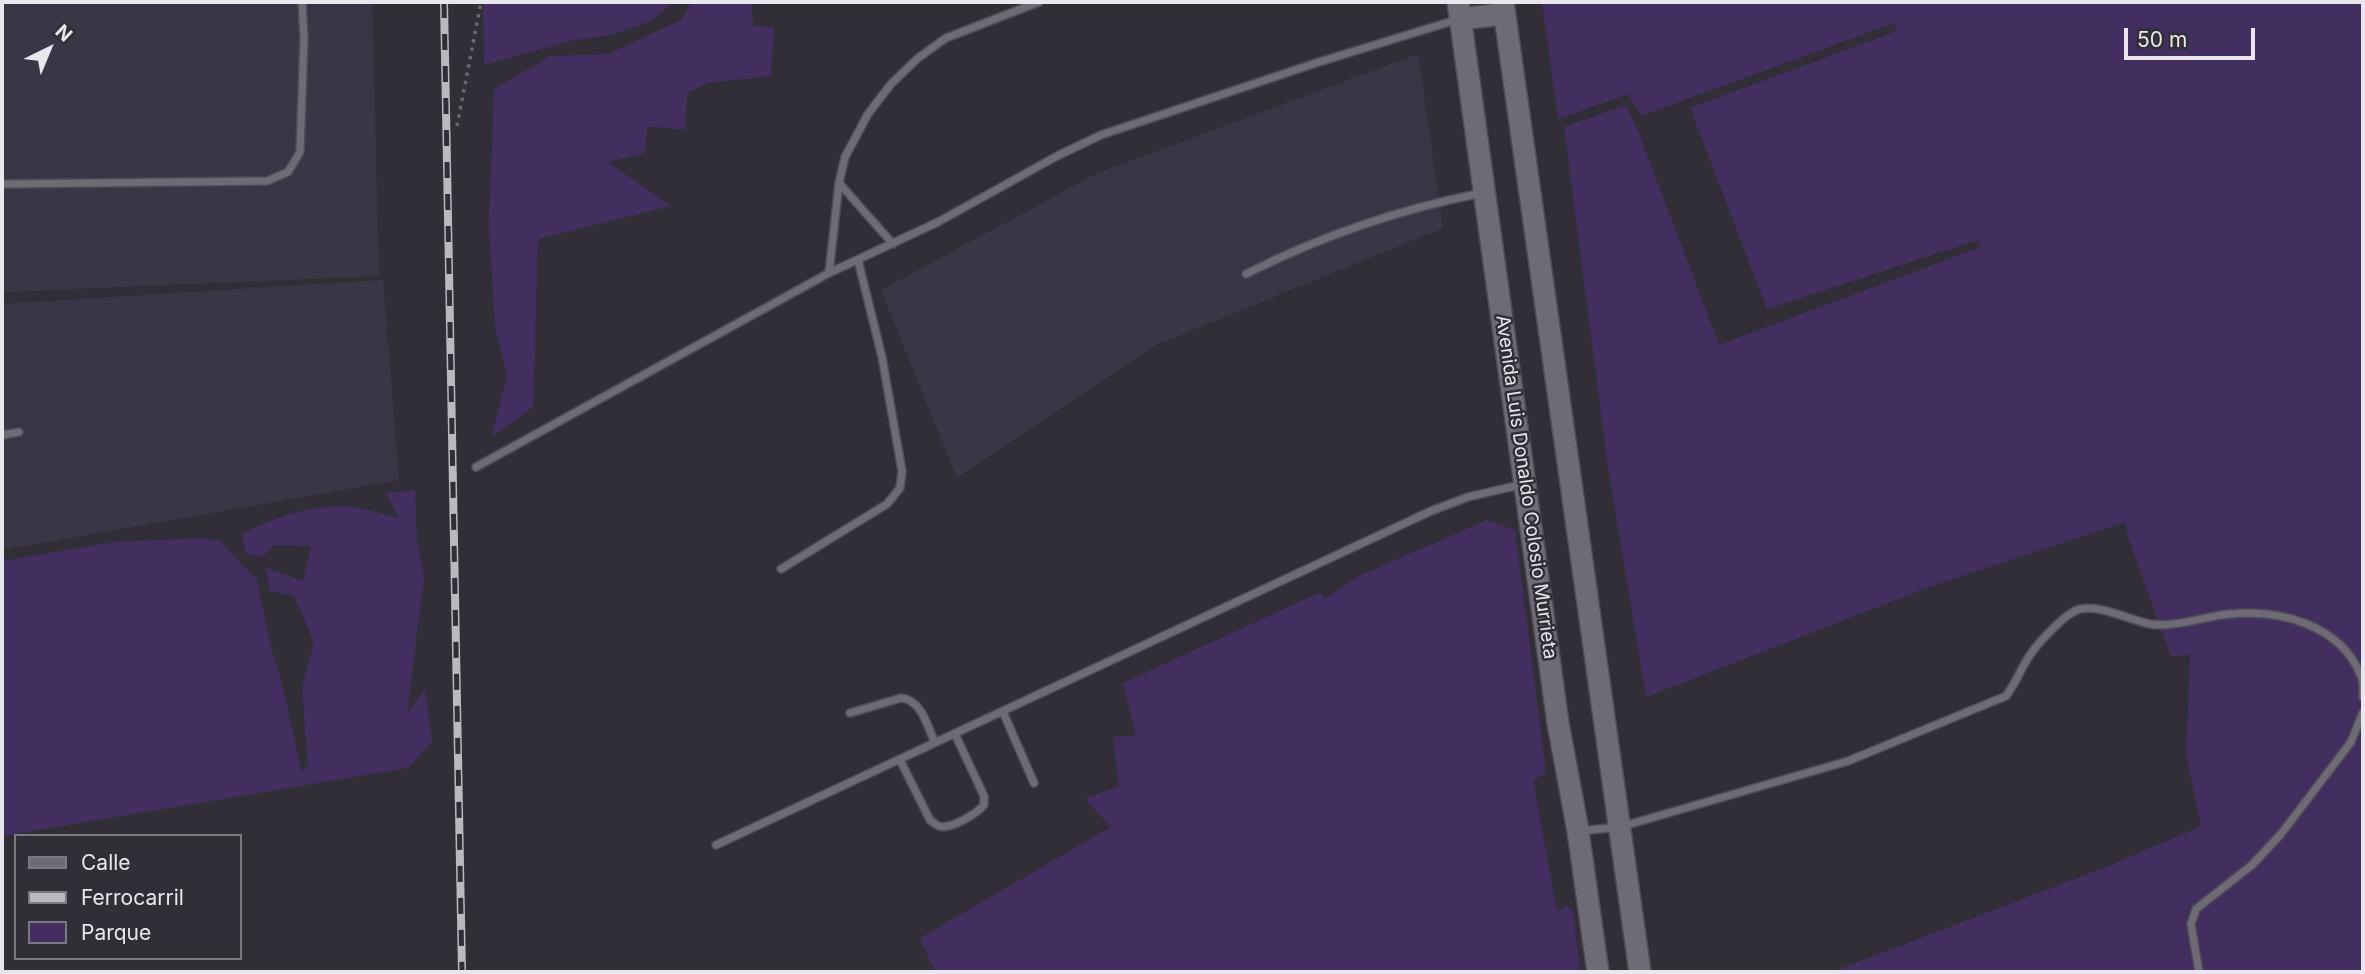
<!DOCTYPE html>
<style>
body{margin:0}
#map{position:relative;width:2365px;height:974px;overflow:hidden;background:#312e38;font-family:Inter,sans-serif}
canvas{display:block}
.frame{position:absolute;inset:0;border:4px solid #e9e6ed;pointer-events:none}
.legend{position:absolute;left:14px;top:834px;width:228px;height:126px;box-sizing:border-box;background:#312e38;border:2px solid #7b7880;margin:0;padding:9px 12px;list-style:none;font-size:21px;color:#e9e6ed}
.legend li{display:flex;align-items:center;gap:14px;height:35px}
.legend b{width:35px;border:2px solid #7b7880}
.north{position:absolute;left:14px;top:14px;width:70px;height:70px;-webkit-text-stroke:5px #312e38;paint-order:stroke;rotate:43deg;font-size:19px;font-weight:700;line-height:28px;text-align:center;color:#e9e6ed}
.north::after{content:'';display:block;margin:auto;width:24px;height:32px;background:#e9e6ed;clip-path:polygon(50% 0,100% 100%,50% 72%,0 100%)}
.scale{position:absolute;left:2124px;top:28px;width:131px;height:32px;box-sizing:border-box;border:4px solid #e9e6ed;border-top:0;padding-left:9px;font-size:21px;line-height:24px;white-space:nowrap;color:#e9e6ed;-webkit-text-stroke:5px #312e38;paint-order:stroke}
</style>
<div id="map">
<canvas width="2365" height="974"></canvas>
<div class="frame"></div>
<ul class="legend">
<li><b style="height:9px;background:#6e6b76"></b>Calle</li>
<li><b style="height:9px;background:#bbb8c0"></b>Ferrocarril</li>
<li><b style="height:19px;background:#422f60"></b>Parque</li>
</ul>
<div class="north">N</div>
<div class="scale">50 m</div>
</div>
<script>
const ctx = document.querySelector('canvas').getContext('2d');
ctx.lineJoin = 'round';
function fill(path, color) { ctx.fillStyle = color; ctx.fill(path, 'evenodd'); }
function stroke(path, color, width, dash) { ctx.strokeStyle = color; ctx.lineWidth = width; ctx.lineCap = dash ? 'butt' : 'round'; ctx.setLineDash(dash || []); ctx.stroke(path); }
function label(font, color, halo, rows, align = 'center') {
  ctx.font = font + ' Inter,sans-serif'; ctx.lineWidth = 5; ctx.setLineDash([]); ctx.textBaseline = 'middle'; ctx.strokeStyle = halo; ctx.fillStyle = color; for (const [text, x, y, turn = 0] of rows) {
    ctx.save(); ctx.translate(x, y); ctx.rotate((+turn || 0) * Math.PI / 180); ctx.textAlign = isNaN(turn) ? turn : align; if (halo) ctx.strokeText(text, 0, 0); ctx.fillText(text, 0, 0); ctx.restore();
  }
}
fill(new Path2D(`
 M2 2H372L379 276 2 292Z
 M1418 54 1443 228 1156 345 957 478 881 290 1098 173Z
 M383 280 399 480 2 550V304Z`), '#3b3646');
fill(new Path2D(`
 M483 2H674L651 21 611 35 574 40 484 65Z
 M692 2H756L752 3 753 26 774 27 771 76 707 83 687 93 685 130 647 126 645 153 608 162 671 206 538 239 533 407 491 438 507 376 495 327 489 226 494 89 551 56 608 54 681 20Z
 M1542 2H2363V972H1832L2106 867 2201 826 2186 754 2190 654 2171 657 2128 537 2125 522 1932 586 1646 697 1607 460 1564 127 1626 105 1638 131 1719 345 1981 247 1978 240 1767 309 1690 108 1897 31 1894 23 1641 116 1628 94 1558 119Z
 M415 490 417 541 424 576 407 714 425 689 432 742 408 768 2 836V561L115 542 203 538 220 541 257 580 270 643 285 695 301 771 308 765 302 687 314 642 294 596 269 591 266 568 303 581 311 546 273 545 263 557 246 554 242 534C272 518 306 507 341 506 360 506 381 514 399 518L386 493Z
 M1487 520 1515 530 1546 773 1533 780 1557 912 1566 905 1573 911 1580 972H935L920 938 1111 827 1085 799 1119 786 1113 737 1136 735 1123 683 1321 592 1325 599 1359 576Z`), '#422f60');
const lane = new Path2D(`
 M1039 2 946 38 918 58 891 84 868 114 845 157 839 183 829 273 938 222 1057 156 1101 135 1319 62 1459 19
 M839 183 893 244
 M2 184 267 181 288 172 300 152 304 38 302 2
 M1246 274C1321 236 1399 209 1482 193
 M2 435 19 432
 M476 467 829 273
 M781 569 887 504 900 488 902 471 882 357 858 260
 M1003 712 1034 783
 M850 713 901 698C921 699 928 727 935 743
 M900 760 930 820C933 822 936 825 939 826 951 830 977 813 984 805V796L955 734
 M1579 831 1620 827 1848 761 2006 696C2016 683 2021 668 2030 655 2038 643 2064 615 2077 610 2098 603 2129 620 2150 624 2175 628 2205 616 2230 614 2280 609 2341 625 2361 676 2364 682 2363 690 2363 697
 M716 845 1431 511 1468 497 1524 484
 M2199 972 2191 924 2196 909 2252 865 2281 834 2351 742 2363 712`);
const secondary = new Path2D(`
 M1458 2 1558 723 1578 831 1598 972
 M1503 2 1640 972
 M1460 19 1504 14`);
stroke(lane, '#4f4c55', 10);
stroke(secondary, '#4f4c55', 24);
stroke(new Path2D(`
 M457 126 481 2`), '#6a6770', 3.5, [3.5, 5]);
stroke(lane, '#6e6b76', 7);
stroke(secondary, '#6e6b76', 21);
const rail = new Path2D(`
 M444 2 462 972`);
stroke(rail, '#bbb8c0', 8);
stroke(rail, '#312e38', 5, [16]);
label('19px', '#e9e6ed', '#312e38', [
 ["Avenida Luis Donaldo Colosio Murrieta",1526,487,82]
]);
</script>
